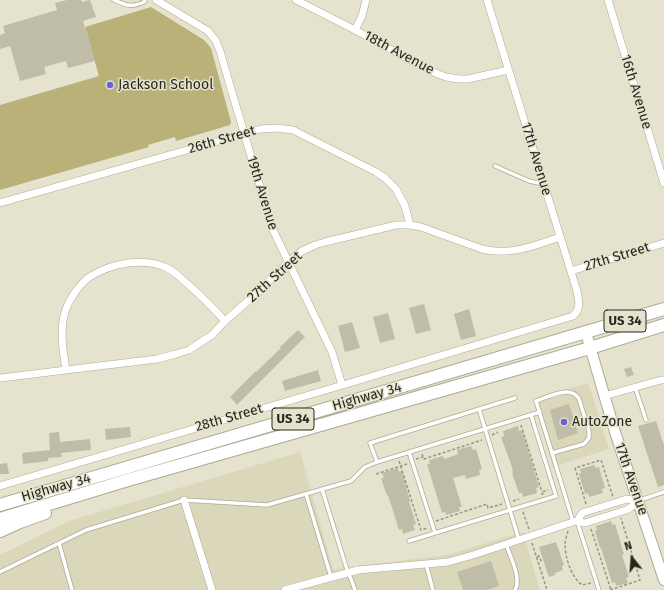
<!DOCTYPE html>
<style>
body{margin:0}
#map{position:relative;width:664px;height:590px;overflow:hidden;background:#e5e3cd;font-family:"Fira Sans",sans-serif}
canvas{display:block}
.north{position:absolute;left:612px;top:538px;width:40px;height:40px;-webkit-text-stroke:3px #e5e3cd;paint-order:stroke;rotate:343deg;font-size:11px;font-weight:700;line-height:16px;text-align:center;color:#28271f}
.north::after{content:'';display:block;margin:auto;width:14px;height:18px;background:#28271f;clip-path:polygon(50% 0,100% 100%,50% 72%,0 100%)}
</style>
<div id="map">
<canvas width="664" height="590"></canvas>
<div class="north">N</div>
</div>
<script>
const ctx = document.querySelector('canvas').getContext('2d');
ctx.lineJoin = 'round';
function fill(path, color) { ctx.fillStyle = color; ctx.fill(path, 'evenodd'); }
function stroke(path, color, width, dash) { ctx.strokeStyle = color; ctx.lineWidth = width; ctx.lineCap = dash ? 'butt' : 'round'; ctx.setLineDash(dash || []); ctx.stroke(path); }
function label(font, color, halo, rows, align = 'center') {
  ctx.font = font + ' "Fira Sans",sans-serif'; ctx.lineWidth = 3; ctx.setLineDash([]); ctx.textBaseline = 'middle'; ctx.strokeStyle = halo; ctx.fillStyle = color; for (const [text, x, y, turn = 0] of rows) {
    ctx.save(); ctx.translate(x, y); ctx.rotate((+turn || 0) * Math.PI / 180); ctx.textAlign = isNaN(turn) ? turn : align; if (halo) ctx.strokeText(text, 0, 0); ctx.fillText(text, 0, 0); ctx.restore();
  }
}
fill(new Path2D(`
 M588 383 609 449 553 467 533 399Z
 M300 452 333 569 447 555 523 532 540 590H0V555L69 521Z`), '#dbd7ba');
fill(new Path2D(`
 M151 7 204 40 211 48 231 122 230 125 176 141 175 137 148 145 149 147 0 190V105L99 76 85 27Z`), '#b9b178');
fill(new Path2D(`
 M67 0H81L82 2 90 0 96 17 83 21 95 61 68 68 66 61 44 67 46 74 20 81 10 46 0 49V35L5 33 3 26 57 10 55 3Z
 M424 304 431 330 416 334 409 308Z
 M469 309 476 336 461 340 454 314Z
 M388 313 395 339 380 343 373 317Z
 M352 322 360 348 345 352 338 326Z
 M298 330 305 337 237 405 230 397 256 371V372L281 348 280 347Z
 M631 367 634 375 627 377 624 369Z
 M318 370 321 381 285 391 282 381Z
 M569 404 578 433 558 440 550 410Z
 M656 421 664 445V485L658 487 638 426Z
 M518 426 519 431 522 430 539 487 536 488 537 493 523 497 522 493H519L512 473H513L512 467 501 437 504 436 503 431Z
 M130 427 131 437 106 440 105 429Z
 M59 432 60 442 90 439 91 450 61 453 62 457 48 458V461L23 464 22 453 50 450 49 433Z
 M471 446 473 450 476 449 482 469 479 470 480 475 466 479 465 475 453 478 462 507H459L460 511 446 515 445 512 442 513 427 464H430L429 460 443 456 444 459 456 455 458 454 457 450Z
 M7 463 9 474H0V464Z
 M594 465 596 468 599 467 605 488 602 489 603 493 589 497 588 493 585 494 579 474 581 473 580 469Z
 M398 468 399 472 402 471 410 501 409 502 416 524 413 525 415 530 403 534 402 529 399 530 388 495 387 496 381 478H384L382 473Z
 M611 521 612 525 615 524 624 554 622 555 629 577 626 578 628 583 616 586 615 582 612 583 601 548H600L595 531 597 530 596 526Z
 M556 542 564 565 562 566 563 570 555 573V575L549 577 548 574V575L539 547Z
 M491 561 499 586 487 590H463L457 572Z`), '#bfbca7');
const service = new Path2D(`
 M114 0C126 5 131 8 144 2L145 0
 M495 166 529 181 543 184
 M635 387 646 420
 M479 409 519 540
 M409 452 435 533 556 496 531 415
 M552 453 584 444 589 438V431L579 399C571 384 548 397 536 401 548 441 561 481 573 522
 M377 462 370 443 515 398
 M322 489 348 573 351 579 355 590
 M306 494 331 577
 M640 500 664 492
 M577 521 599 590
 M409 541 435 533
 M59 543 72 590
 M506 544C510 556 522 579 515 590
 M426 564 433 590
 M0 572 86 530 184 500 267 505 351 481 365 467 377 462 540 412`);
const minor = new Path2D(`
 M156 0 208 31 216 41 220 51 231 89 273 230 332 352 342 385
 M296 0 355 30 399 54 433 72 446 77 459 79H468L508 70
 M608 0 664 183
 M355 30 362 16 366 0
 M0 203 261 129 276 128 293 130 376 172 385 178 396 189 405 206 410 225
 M571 271 664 243
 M66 370C63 351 59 328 66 309 70 298 81 282 91 276 112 263 144 257 167 268 173 271 179 276 184 281 199 293 212 307 225 321
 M0 378 157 359 176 354 189 350 198 344 212 335 225 321 257 293 288 262 302 251 315 245 325 242 396 225H410L421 227 482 249C510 256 534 246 560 237
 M604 396 661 380H664
 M0 486 353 382 573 316C581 309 579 301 577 291L487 0
 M184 500 212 590
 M579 520V518L582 513 627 499 639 501
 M579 520 583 523H585L626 510 630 508 639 501
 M285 590 358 570 448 562 473 555 579 520`);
const secondary = new Path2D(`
 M586 333 615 432 664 580`);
const trunk = new Path2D(`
 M0 505 664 309
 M0 519 128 480 590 348 664 325
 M0 531 20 522 45 513`);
stroke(service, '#adaa96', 5);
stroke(minor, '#adaa96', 8);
stroke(secondary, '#adaa96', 12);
stroke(trunk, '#adaa96', 14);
stroke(new Path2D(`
 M521 425 542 492
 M492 435 498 432
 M422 454 424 459 482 440
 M416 459 423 457
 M399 461 421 530 427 528
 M376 474 407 464
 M541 494H543L542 492 548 490
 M513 501 519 499
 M586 504 575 468 601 460 613 497
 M523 512 529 529
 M436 521 487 504 488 508 502 504
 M591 529 611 590
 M568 531C567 535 565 540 565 544 565 557 571 577 582 585L591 583
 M532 543 547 590
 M537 557 539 556 542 563
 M610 590 640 580 621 518`), '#979685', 1.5, [3, 2]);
stroke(service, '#fff', 3.5);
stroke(minor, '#fff', 7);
stroke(secondary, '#fff', 10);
stroke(trunk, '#fff', 12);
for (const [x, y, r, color] of [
 [110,85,4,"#6762db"],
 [564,422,4,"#6762db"]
]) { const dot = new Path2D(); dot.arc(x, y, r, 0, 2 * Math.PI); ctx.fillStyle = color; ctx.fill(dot); stroke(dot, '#e5e3cd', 1.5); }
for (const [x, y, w] of [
 [625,321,42],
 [293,419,42]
]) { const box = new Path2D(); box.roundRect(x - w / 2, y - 11, w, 22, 3); ctx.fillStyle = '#e5e3cd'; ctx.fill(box); stroke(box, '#28271f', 1); }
label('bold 13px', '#28271f', null, [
 ["US 34",625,321],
 ["US 34",293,419]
]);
label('14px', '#28271f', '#e5e3cd', [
 ["18th Avenue",399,53,28],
 ["16th Avenue",636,92,73],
 ["26th Street",222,140,-16],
 ["17th Avenue",536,159,73],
 ["19th Avenue",262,193,73],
 ["27th Street",617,257,-17],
 ["27th Street",275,277,-42],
 ["Highway 34",367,397,-16],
 ["28th Street",229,418,-16],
 ["17th Avenue",631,479,71],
 ["Highway 34",56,488,-16]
]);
label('14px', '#28271f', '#e5e3cd', [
 ["Jackson School",118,85],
 ["AutoZone",572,422]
], 'left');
</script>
